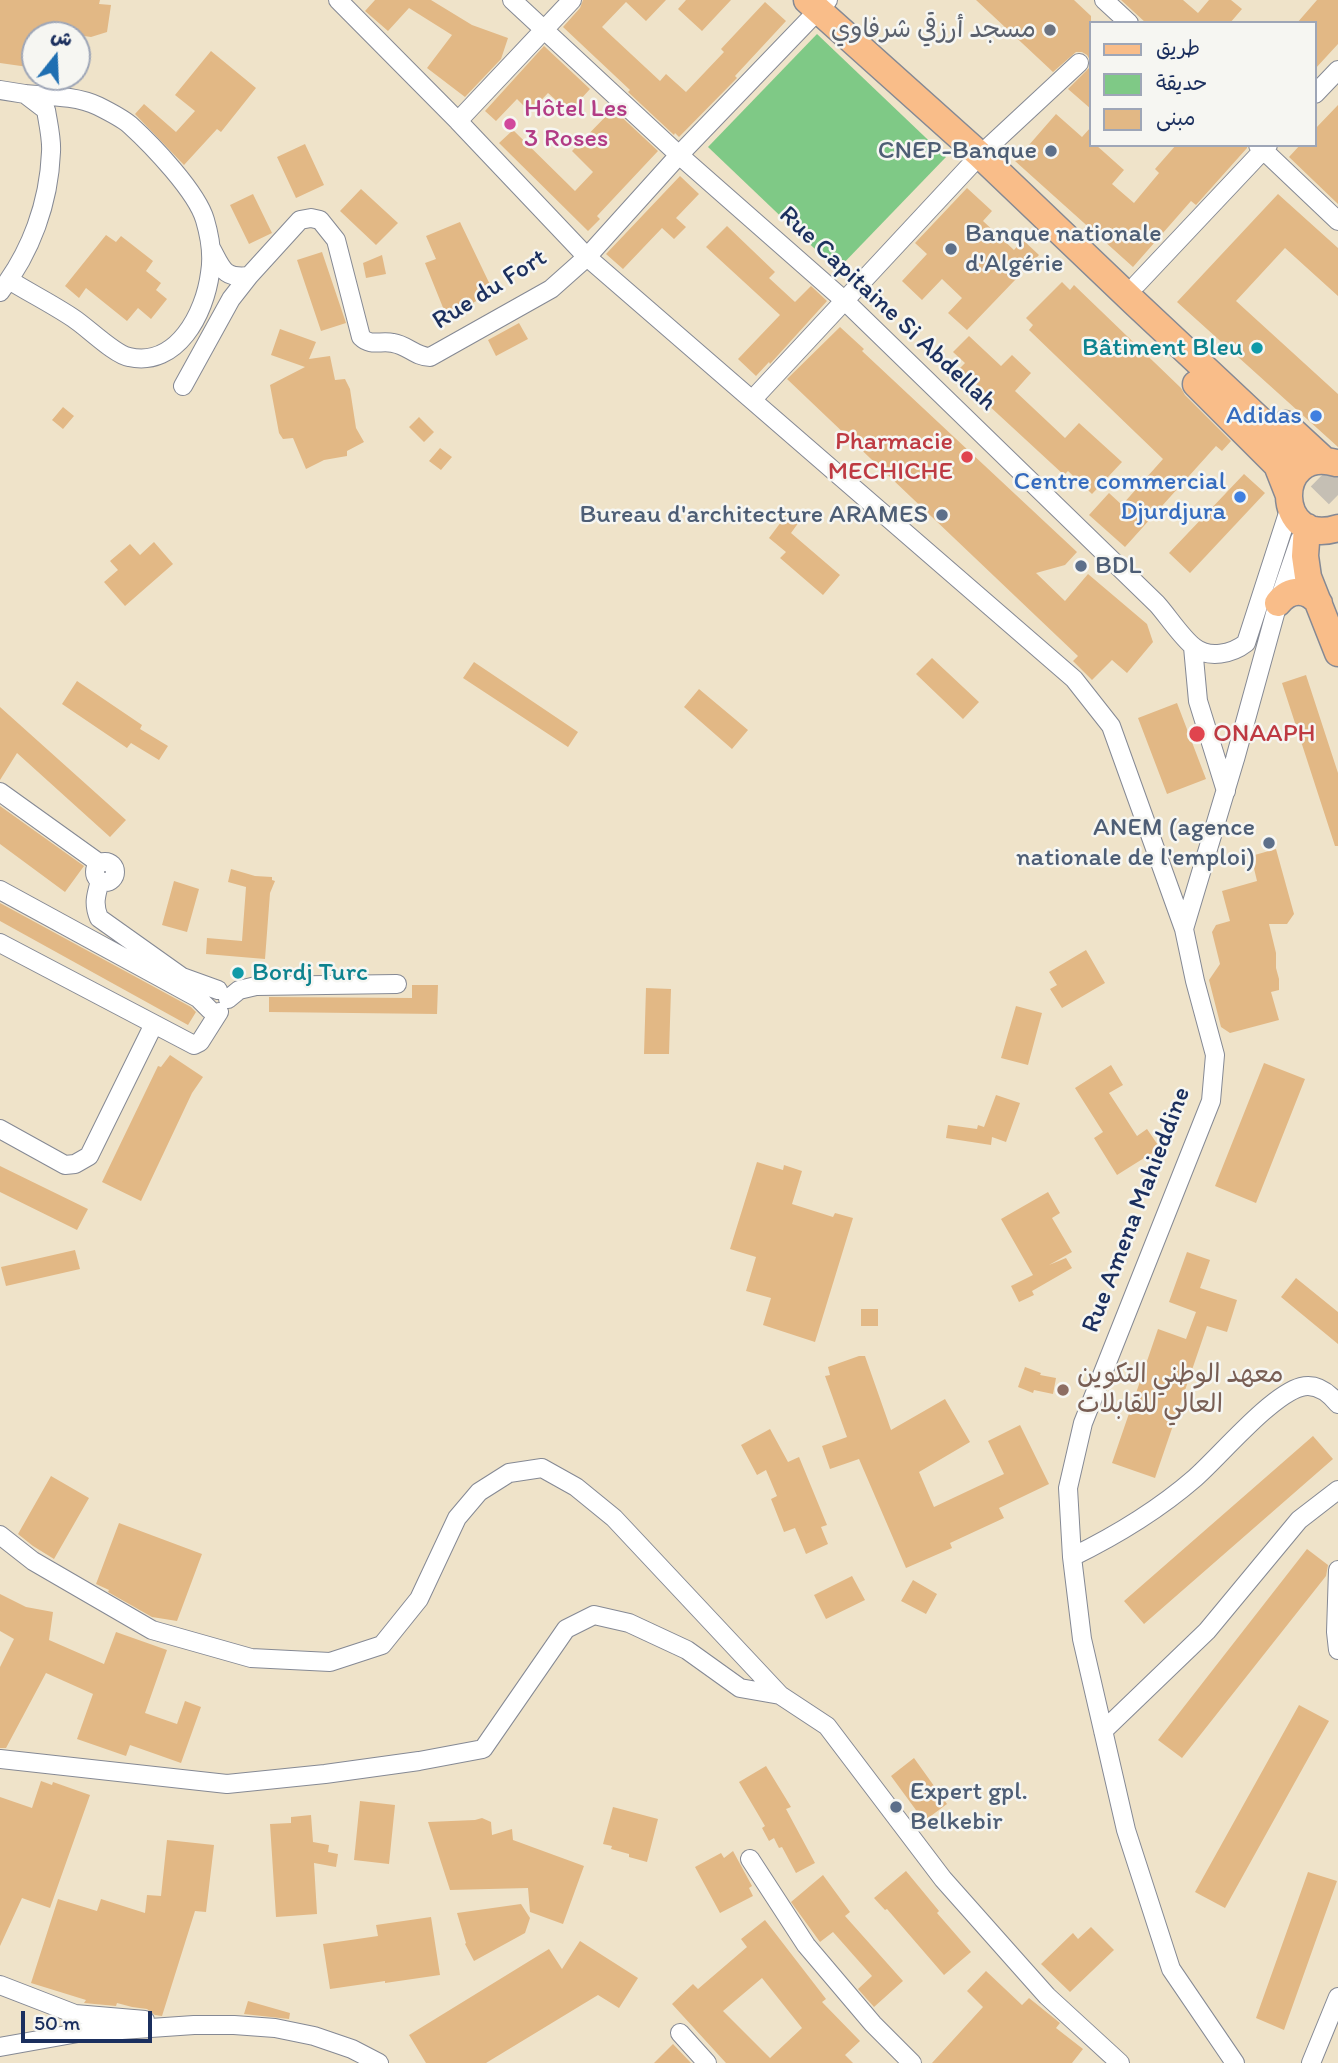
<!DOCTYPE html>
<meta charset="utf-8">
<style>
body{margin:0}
#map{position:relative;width:1338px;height:2063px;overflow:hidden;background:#efe3c9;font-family:Itim,"Playpen Sans Arabic",sans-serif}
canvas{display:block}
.legend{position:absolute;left:1089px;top:21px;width:228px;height:126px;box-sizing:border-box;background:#f6f6f2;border:2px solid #9ea6b7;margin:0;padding:9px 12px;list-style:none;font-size:21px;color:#1b2f5e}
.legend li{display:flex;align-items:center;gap:14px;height:35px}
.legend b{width:35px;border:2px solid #9ea6b7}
.north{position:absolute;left:21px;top:21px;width:70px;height:70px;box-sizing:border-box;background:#f6f6f2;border:2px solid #9ea6b7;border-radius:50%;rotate:18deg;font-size:19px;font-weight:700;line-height:28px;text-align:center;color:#1b2f5e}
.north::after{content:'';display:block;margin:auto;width:24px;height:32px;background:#1f6fb2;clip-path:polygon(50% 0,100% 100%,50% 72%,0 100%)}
.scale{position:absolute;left:21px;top:2011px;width:131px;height:32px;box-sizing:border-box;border:4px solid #1b2f5e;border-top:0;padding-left:9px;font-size:21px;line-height:24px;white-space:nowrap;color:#1b2f5e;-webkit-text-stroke:5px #f6f6f2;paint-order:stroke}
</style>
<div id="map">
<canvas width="1338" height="2063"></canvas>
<ul class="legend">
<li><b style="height:9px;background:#f9bd89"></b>طريق</li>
<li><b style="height:19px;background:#7fc986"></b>حديقة</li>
<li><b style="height:19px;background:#e2b885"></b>مبنى</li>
</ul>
<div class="north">ش</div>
<div class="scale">50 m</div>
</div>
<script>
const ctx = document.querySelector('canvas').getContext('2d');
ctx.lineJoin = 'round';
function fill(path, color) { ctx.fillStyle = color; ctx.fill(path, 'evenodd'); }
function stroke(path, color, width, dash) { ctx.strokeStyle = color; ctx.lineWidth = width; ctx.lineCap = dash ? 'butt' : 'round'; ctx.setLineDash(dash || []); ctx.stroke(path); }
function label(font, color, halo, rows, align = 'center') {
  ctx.font = font + ' Itim,"Playpen Sans Arabic",sans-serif'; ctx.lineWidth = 5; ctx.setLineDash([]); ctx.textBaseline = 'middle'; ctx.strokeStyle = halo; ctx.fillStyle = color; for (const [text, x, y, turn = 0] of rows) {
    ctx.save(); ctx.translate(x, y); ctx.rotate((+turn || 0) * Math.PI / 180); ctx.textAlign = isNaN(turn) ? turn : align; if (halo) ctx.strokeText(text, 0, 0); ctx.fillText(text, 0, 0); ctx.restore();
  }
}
fill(new Path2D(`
 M817 34 946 157 837 270 708 147Z`), '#7fc986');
fill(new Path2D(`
 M0 0H100L99 4 111 5 107 32 91 37 49 31 48 35H35V68L0 63Z
 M375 0H431L472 25 508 38 501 59 465 97 427 68 452 35 409 8 388 31 365 11Z
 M583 0H666L646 21 626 2 602 27 660 81 666 74 686 92 724 52 721 49 765 2 786 21 735 76 737 78 679 137 675 133 674 135 628 92 630 90 563 27 580 8Z
 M686 0H731L702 31 678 9Z
 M976 0H1074L1091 16V109L1068 89 1090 67V60L1087 55 1082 52H1076L1053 72Z
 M1121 0H1183L1198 13 1209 0H1231L1242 9 1230 23H1146Z
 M1317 0H1338V44L1315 69V23H1297Z
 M544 46 590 89 569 112 548 93 530 112 517 99 496 121 485 111Z
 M211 51 256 88 221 132 217 129 184 165 135 114 144 104 176 132 195 111 175 95Z
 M1338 105V204L1289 157 1300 145H1315V129Z
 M613 109 658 151 597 216 600 219 588 231 499 143 513 130 575 191 593 172 572 151Z
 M1056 114 1082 137 1091 127V145H1096L1124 170 1112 184 1134 203 1159 173 1155 169 1176 145H1247V148L1196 205 1191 201 1133 267 1015 161Z
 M305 144 324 185 296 198 277 157Z
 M680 176 699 194 676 218 686 227 674 239 662 228 623 269 606 254Z
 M967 188 992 211 983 221 1014 250 1023 240 1039 255 967 330 948 313 962 298 942 279 922 300 902 281 927 254 915 243Z
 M361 189 398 223 376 245 340 211Z
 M253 194 272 233 249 244 230 205Z
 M1278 194 1338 248V296L1285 248 1236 301 1338 394V447L1177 302Z
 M460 222 494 293 446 315 425 263 436 259 426 236Z
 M727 226 775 272 769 278 795 302 811 286 827 301 770 364 769 362 756 376 738 359 780 315 706 247Z
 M106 235 116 242 121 236 153 261 146 271 161 283 156 290 167 299 151 319 138 308 127 321 86 288 79 298 65 286Z
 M322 252 346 323 321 331 297 260Z
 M382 255 386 274 366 278 363 263Z
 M1062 282 1070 290 1074 285 1181 388 1185 395 1231 441 1222 451 1216 446 1125 547 1089 515 1109 493 1122 505 1163 459 1029 330 1033 325 1026 318Z
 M519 323 528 339 496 356 488 340Z
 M840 327 864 349 862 351 1077 552 1065 565 1036 573 1065 601 1088 574 1147 624 1153 642 1127 673 1112 660 1092 680 1073 661 1078 656 787 379Z
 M280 329 316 342 309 359 330 356 335 380 345 379 350 389 356 428 364 442 347 451V456L324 460 306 469 293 438 283 439 279 433 270 385 305 367 271 355Z
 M969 336 1001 366 1012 355 1031 373 1015 391 1065 438 1079 423 1122 462 1092 494 1068 471 1064 475 973 391 978 386 959 369 965 363 953 352Z
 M63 407 74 416 63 429 52 420Z
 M419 417 434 432 424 442 409 427Z
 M440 448 452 457 441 470 429 461Z
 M1244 474 1265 493 1190 573 1169 553Z
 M787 514 799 522 791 533 840 575 823 595 780 558 786 552 769 538Z
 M154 542 173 564 125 606 104 582 118 570 110 561 130 544 140 555Z
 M932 658 979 702 963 719 916 674Z
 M474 662 578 732 568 747 463 678Z
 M1306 675 1338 773V846H1335L1282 683Z
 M77 681 142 725 140 729 168 746 159 760 131 743 127 748 62 704Z
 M699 689 748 730 732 749 684 707Z
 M1177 703 1206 779 1167 794 1138 718Z
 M0 707 126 820 110 837 17 753 0 780Z
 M0 806 84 866 65 892 0 844Z
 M1276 849 1294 914 1287 924H1269L1276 953V968L1279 979V990L1271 992 1279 1020 1230 1033 1221 1027 1209 980 1220 964 1212 932 1216 925 1230 921 1222 891 1257 881 1251 856Z
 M231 869 255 876 272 877V880L275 881 270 893 265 959 206 954 207 938 242 941 246 887 228 882Z
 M174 881 199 889 187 932 162 925Z
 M0 903 191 1007 196 1012 188 1025 0 921Z
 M1086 950 1105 983 1062 1008 1050 989 1057 985 1049 972Z
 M412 985H438L437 1014 269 1012V997L412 998Z
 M646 988 671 989 669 1054H644Z
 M1016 1006 1042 1013 1028 1065 1001 1058Z
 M170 1055 203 1077 192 1093 141 1201 102 1182 158 1066 161 1067Z
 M1264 1063 1305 1079 1256 1203 1215 1186Z
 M1111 1065 1123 1085 1109 1093 1137 1136 1147 1129 1160 1148 1117 1175 1094 1138 1103 1132 1075 1088Z
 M996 1095 1020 1103 1006 1142 992 1137 991 1145 946 1138 948 1125 977 1129 978 1125 984 1127Z
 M757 1162 783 1170 784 1165 802 1171 792 1204 833 1217 835 1213 853 1218 815 1342 763 1325 771 1298 746 1291 756 1257 730 1249Z
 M0 1166 88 1209 77 1230 0 1192Z
 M1048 1192 1060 1213 1052 1218 1072 1252 1049 1265 1066 1258 1072 1268 1032 1291 1034 1295 1019 1302 1011 1286 1033 1275 1001 1219Z
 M75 1250 80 1269 6 1286 1 1267Z
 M1187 1252 1210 1260 1200 1288 1237 1300 1227 1332 1207 1326 1155 1478 1112 1463 1158 1329 1186 1339 1196 1312 1169 1302Z
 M1296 1278 1338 1312V1344L1281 1297Z
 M861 1309H878V1326H861Z
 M859 1356H865L891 1430 945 1399 970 1442 919 1472 934 1507 1004 1474 988 1441 1020 1425 1049 1484 999 1508 1004 1518 950 1543 952 1548 906 1568 859 1459 830 1469 822 1446 847 1437 825 1376 830 1375 828 1367Z
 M1025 1367 1041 1373 1040 1375 1056 1378 1053 1394 1034 1390 1033 1393 1018 1387Z
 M770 1429 788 1462 799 1457 827 1525 821 1527 828 1544 806 1554 795 1528 784 1532 771 1499 777 1496 766 1470 757 1475 741 1445Z
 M1313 1436 1333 1459 1144 1624 1124 1601Z
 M51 1476 89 1498 54 1559 33 1546 18 1534Z
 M119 1523 202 1554 177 1621 152 1617 108 1592 109 1590 96 1584Z
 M1307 1549 1328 1565 1326 1576 1182 1758 1158 1740Z
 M852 1576 865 1600 826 1619 814 1595Z
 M913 1580 937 1594 926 1614 901 1601Z
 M0 1594 26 1607 53 1612 49 1640 104 1664 116 1632 167 1650 145 1713 177 1724 185 1701 201 1707 181 1763 130 1745 126 1756 77 1739 93 1694 46 1673 6 1748H0V1667L14 1639 0 1631Z
 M1299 1705 1329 1721 1225 1908 1195 1892Z
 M914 1758 947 1804 924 1821 891 1776Z
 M766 1766 791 1807 786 1809 815 1863 796 1873 782 1847 779 1848 774 1838 769 1841 762 1828 765 1826 739 1782Z
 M41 1781 52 1785 53 1782 90 1795 50 1908 22 1898 0 1946V1797L32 1808Z
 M360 1801 395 1805 389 1864 354 1860Z
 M613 1807 658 1819 647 1862 629 1857V1854L611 1849 612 1846 603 1844Z
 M311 1815 313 1842 329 1845 328 1852 338 1854 336 1867 314 1863 317 1914 276 1917 270 1824 291 1823V1817Z
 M482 1818 491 1822 492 1835 512 1829 513 1840 584 1866 563 1924 530 1912 528 1888 450 1890 428 1822 475 1820Z
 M167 1840 214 1845 206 1912 195 1911 162 2016 155 2015 147 2009 132 2007 117 2003 116 2006 84 2003 86 2000 31 1983 58 1899 97 1911 101 1899 145 1913 147 1895 161 1896Z
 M733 1851 752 1886 749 1888 753 1896 720 1913 695 1867 721 1853 724 1858Z
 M906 1871 939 1911 937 1913 971 1952 944 1975 887 1909 885 1910 874 1898Z
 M1308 1872 1337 1881 1284 2030 1256 2018Z
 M823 1875 850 1912 845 1916 903 1981 874 2007 858 1989 872 1976 833 1932 820 1942 791 1902Z
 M521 1904 530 1918 525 1933 474 1961 465 1944 466 1943 457 1913Z
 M431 1917 440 1975 385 1983V1981L330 1989 323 1944 378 1936 376 1925Z
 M765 1920 826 1999 822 2002 860 2041 845 2055 853 2063H726L672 2004 693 1984 698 1989 747 1947 741 1939ZM762 1978 802 2028 770 2058 723 2011Z
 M1091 1927 1114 1950 1070 1992 1041 1964 1073 1933 1078 1939Z
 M580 1941 638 1978 619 2008 598 1995 486 2063H426L409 2035 549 1949 562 1969Z
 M986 1971 1022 2005 1029 1998 1060 2023 1056 2028 1083 2049 1072 2063H932L983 2007 967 1991Z
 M248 2001 290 2013 289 2019 244 2014Z
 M673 2044 691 2063H654Z`), '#e2b885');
stroke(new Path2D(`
 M1292 450 1338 495`), '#c5bfb4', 26, [26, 13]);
const minor = new Path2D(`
 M338 0 458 121 587 257 1074 679 1111 726 1184 929
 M512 0 679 155 845 301 1157 604C1167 615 1182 638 1194 647 1209 659 1232 654 1246 643L1290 507
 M1104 0 1129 23
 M0 90 25 94 46 110C48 123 52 139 51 152 49 203 31 252 0 292
 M1315 94 1338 70
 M458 121 572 0
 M1258 145 1338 221
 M211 248C222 268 223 279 249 276L300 220 311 218 320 220 336 240 361 337C371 347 381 340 393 343 407 345 416 357 430 357L551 289 587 257 679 155 828 0
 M9 280C30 293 52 304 73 318 87 327 115 355 129 357 177 368 205 313 210 273 213 256 210 237 205 220 197 192 152 145 130 125 122 118 108 111 98 106 77 96 49 96 25 94
 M1137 284 1268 145
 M183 386 231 299 249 276
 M752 400 980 155 1079 63
 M1193 647 1198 701 1226 791
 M0 792 99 863
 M95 872a10 10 0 1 1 20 0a10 10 0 1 1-20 0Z
 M100 881C96 895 93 904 99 918L182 977 218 990
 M0 890 198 998 210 1010
 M0 943 194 1045 200 1042 219 1012
 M228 999 239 990 256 986 397 984
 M0 1129 65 1165 75 1164 89 1156 154 1024
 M0 1535 33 1561 152 1630 251 1658 330 1662 382 1645 419 1599 457 1518 479 1492 509 1473 542 1468 576 1487 614 1518 780 1695
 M1072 1557C1117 1535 1157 1511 1195 1478 1220 1456 1271 1395 1301 1387 1316 1383 1329 1393 1338 1404
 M1338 1570 1336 1632 1338 1650
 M1103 1731 1207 1631 1299 1520 1338 1490
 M0 1759 227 1784 325 1774 419 1761 483 1749 566 1629 594 1615 629 1623 687 1650 740 1688 780 1695 827 1726 943 1879 1047 1996 1120 2063
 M750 1859 806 1945 873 2024 912 2063
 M0 1985 75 2014 145 2020
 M680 2033 707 2063
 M0 2047 78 2033 194 2025H234L275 2028 314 2036 352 2049 379 2063
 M1235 2063 1171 1969 1126 1830 1082 1639 1072 1557 1068 1488 1083 1423 1211 1101 1215 1055 1195 981 1184 929 1235 759 1278 603 1300 539
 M1311 2063 1338 1997`);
const primary = new Path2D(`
 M807 0 980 155 1134 302 1292 450
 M1196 384 1277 465 1288 493
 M1285 424 1324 460
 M1336 463C1272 445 1274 549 1338 528
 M1307 527 1305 556 1308 577 1338 653
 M1278 603C1290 588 1307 588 1319 603`);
stroke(minor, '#858994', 20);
stroke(primary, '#858994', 29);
stroke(minor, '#fff', 18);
stroke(primary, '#f9bd89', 26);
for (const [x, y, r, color] of [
 [1050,30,7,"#6b7280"],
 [510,124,7,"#d1479c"],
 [1051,151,7,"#5c6f8a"],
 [951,249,7,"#5c6f8a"],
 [1257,348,7,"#0f9aa8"],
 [1316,416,7,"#3f7fe0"],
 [967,457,7,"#e0444e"],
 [1240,497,7,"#3f7fe0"],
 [942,515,7,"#5c6f8a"],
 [1081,566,7,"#5c6f8a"],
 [1197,734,9,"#e0444e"],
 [1269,843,7,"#5c6f8a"],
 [238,973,7,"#0f9aa8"],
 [1063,1390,7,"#8d6e63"],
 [896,1807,7,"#5c6f8a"]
]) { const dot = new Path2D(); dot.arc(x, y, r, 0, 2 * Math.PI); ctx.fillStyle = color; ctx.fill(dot); stroke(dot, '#f6f6f2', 2.5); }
label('26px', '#5b616d', '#f6f6f2', [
 ["مسجد أرزقي شرفاوي",1036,30]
], 'right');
label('26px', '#b23c85', '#f6f6f2', [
 ["Hôtel Les",524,109],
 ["3 Roses",524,139]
], 'left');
label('26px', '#4e5e75', '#f6f6f2', [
 ["CNEP-Banque",1037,151],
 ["Banque nationale",965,234,"left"],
 ["d'Algérie",965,264,"left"],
 ["Bureau d'architecture ARAMES",928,515],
 ["BDL",1095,566,"left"],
 ["ANEM (agence",1255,828],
 ["nationale de l'emploi)",1255,858],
 ["Expert gpl.",910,1792,"left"],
 ["Belkebir",910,1822,"left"]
], 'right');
label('26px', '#1b2f5e', '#f6f6f2', [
 ["Rue du Fort",490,290,-32],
 ["Rue Capitaine Si Abdellah",887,309,43],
 ["Rue Amena Mahieddine",1137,1210,-69]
]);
label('26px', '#0d838f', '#f6f6f2', [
 ["Bâtiment Bleu",1243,348],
 ["Bordj Turc",252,973,"left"]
], 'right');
label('26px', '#366cbe', '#f6f6f2', [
 ["Adidas",1302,416],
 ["Centre commercial",1226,482],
 ["Djurdjura",1226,512]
], 'right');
label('26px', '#be3a42', '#f6f6f2', [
 ["Pharmacie",953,442],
 ["MECHICHE",953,472],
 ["ONAAPH",1213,734,"left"]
], 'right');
label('26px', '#785e54', '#f6f6f2', [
 ["معهد الوطني التكوين",1077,1375],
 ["العالي للقابلات",1077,1405]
], 'left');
</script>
